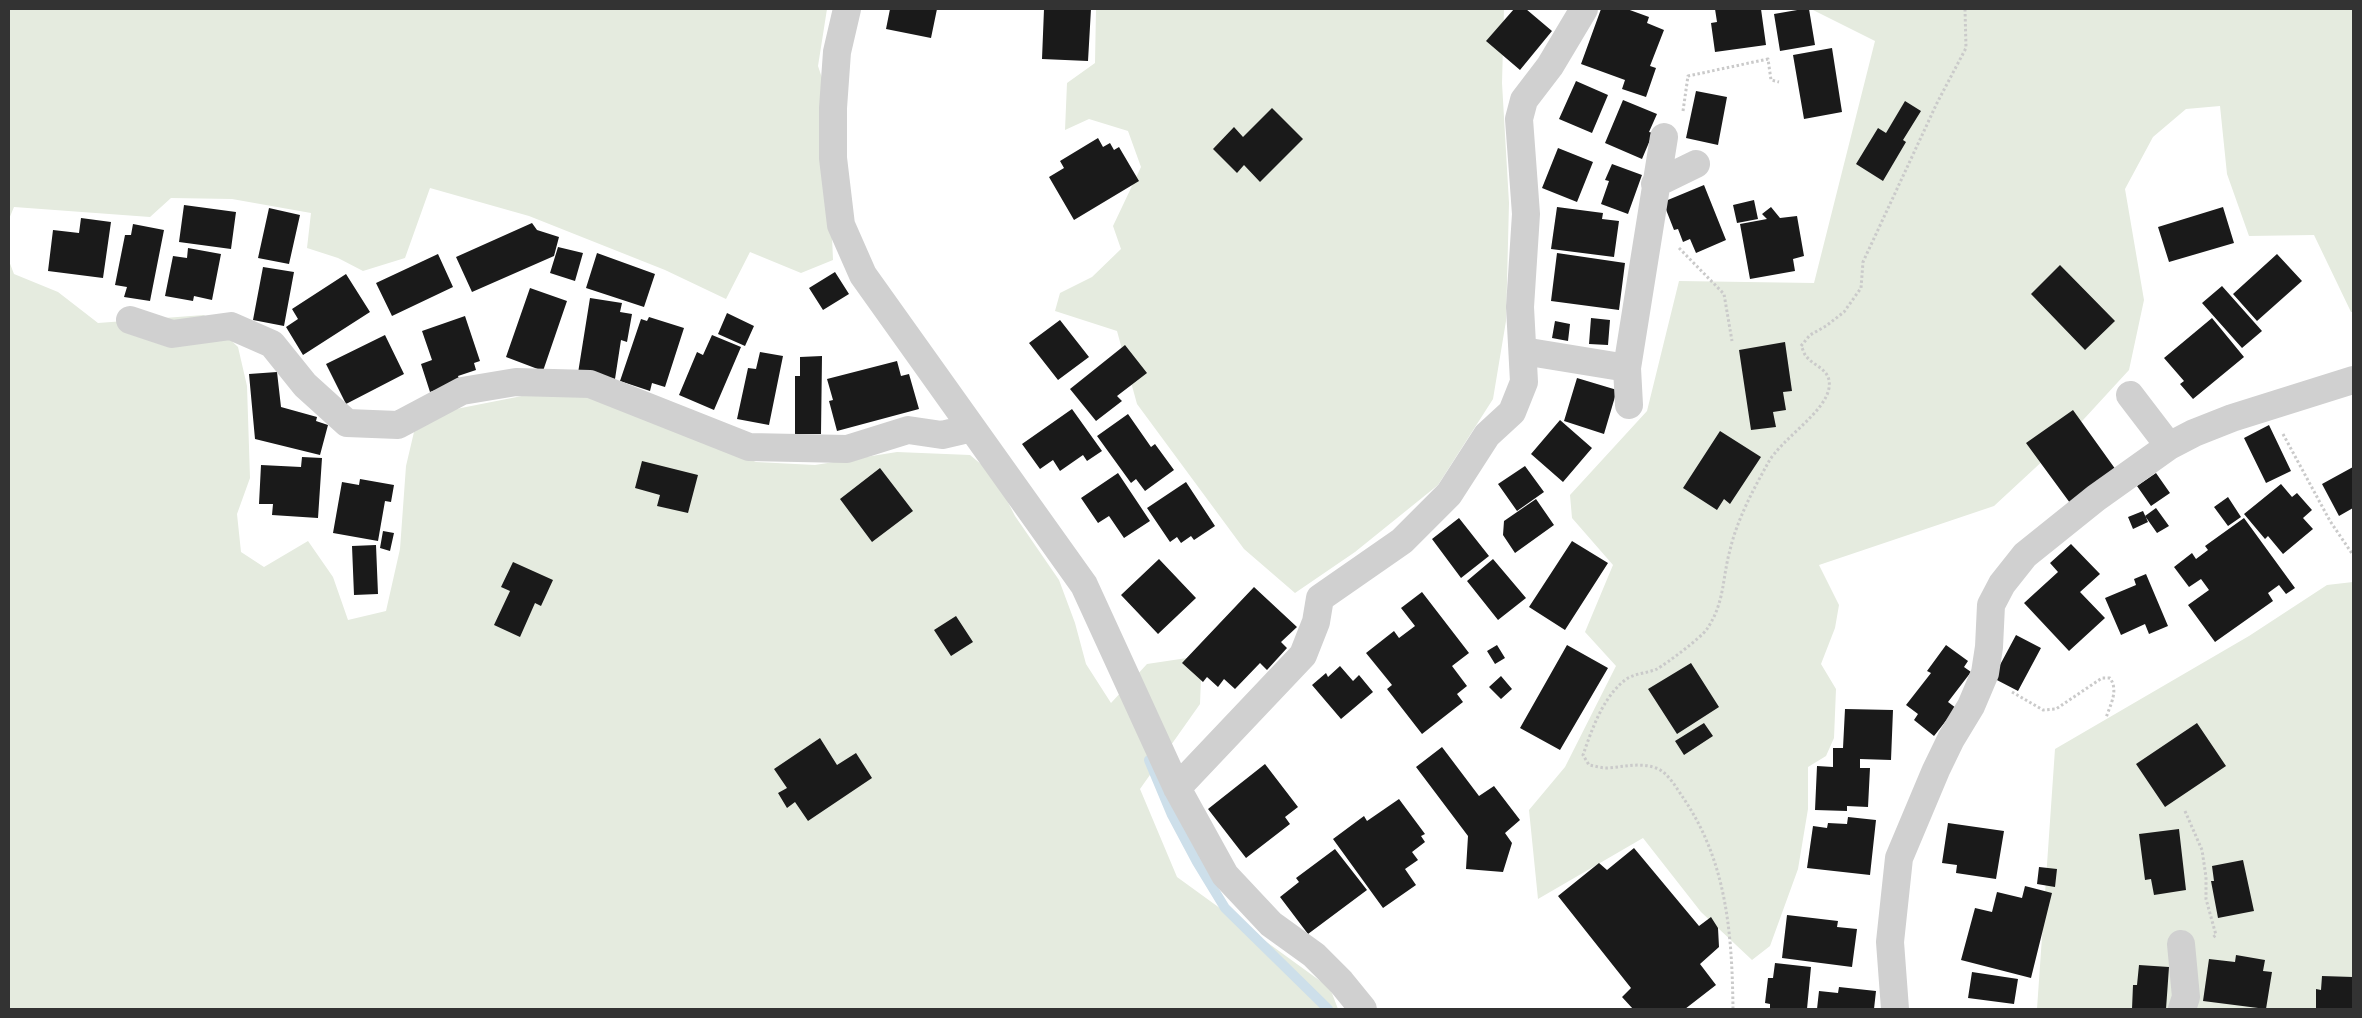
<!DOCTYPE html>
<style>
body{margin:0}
#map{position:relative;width:2362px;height:1018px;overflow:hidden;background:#fff;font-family:Karla,sans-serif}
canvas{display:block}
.frame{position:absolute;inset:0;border:10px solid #333;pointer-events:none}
</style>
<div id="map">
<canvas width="2362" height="1018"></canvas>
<div class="frame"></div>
</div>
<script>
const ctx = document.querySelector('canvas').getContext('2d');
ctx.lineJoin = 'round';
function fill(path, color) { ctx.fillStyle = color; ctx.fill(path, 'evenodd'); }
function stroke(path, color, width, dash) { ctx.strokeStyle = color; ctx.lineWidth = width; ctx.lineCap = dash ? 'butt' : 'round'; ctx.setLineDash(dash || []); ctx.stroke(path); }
fill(new Path2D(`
 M9 9H827L818 66 826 90 833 260 801 273 750 252 726 299 665 270 529 216 430 188 405 258 363 271 338 258 307 248 311 213 232 199 171 198 150 217 14 207 9 219Z
 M1096 9H1504L1502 83 1509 203 1506 321 1493 399 1438 485 1355 552 1295 593 1244 549 1137 404 1117 331 1055 311 1060 293 1092 277 1121 249 1113 226 1141 167 1128 131 1089 119 1065 130 1067 83 1095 63Z
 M1811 9H2353V312H2351L2314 235 2249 236 2227 174 2220 106 2186 109 2153 137 2125 189 2144 300 2129 370 2061 444 1994 506 1819 565 1839 605 1835 628 1821 664 1836 689 1834 738 1826 756 1808 767V809L1798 869 1770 946 1752 960 1701 912 1643 838 1538 899 1529 810 1565 767 1616 666 1585 632 1613 565 1572 518 1570 495 1647 411 1679 281 1814 283 1875 41Z
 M9 261 14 274 58 292 98 323 204 315 238 347 247 386 250 478 237 514 241 552 264 567 308 541 333 577 348 620 386 611 400 549 406 466 414 432 451 410 532 394 588 392 756 462 815 465 897 452 970 455 994 475 1015 516 1059 580 1075 623 1086 664 1111 703 1147 664 1187 658 1201 678 1200 704 1140 789 1177 877 1330 988 1338 1009H9Z
 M2353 582V1009H2037L2055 749 2249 636 2327 585Z`), '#e5ebdf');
stroke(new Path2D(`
 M1149 760 1172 815 1197 862 1225 908 1328 1009`), '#cddfea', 10);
fill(new Path2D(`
 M890 9H937L931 38 886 29Z
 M1044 9H1091L1088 61 1042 59Z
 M1514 9H1526L1552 31 1520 70 1486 41Z
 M1601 9H1627L1649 17 1647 23 1664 30 1650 66 1656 68 1646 97 1622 89 1625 80 1581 64Z
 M1715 9H1761L1766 45 1715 52 1711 23 1717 22Z
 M1803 9H1809L1815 45 1780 51 1774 14Z
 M1832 48 1842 112 1804 119 1793 55Z
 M1576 81 1608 95 1592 133 1559 119Z
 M1696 91 1727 97 1718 145 1686 138Z
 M1623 100 1657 114 1649 132 1653 133 1642 159 1605 143Z
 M1905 101 1921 111 1903 140 1906 142 1883 181 1856 164 1878 128 1886 133Z
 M1272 108 1303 139 1260 182 1244 165 1237 173 1213 149 1234 127 1243 137Z
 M1098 138 1103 147 1110 143 1114 150 1119 147 1139 181 1074 220 1049 177 1064 168 1060 161Z
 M1558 148 1593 162 1577 202 1542 188Z
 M1612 164 1642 175 1628 214 1601 204 1609 181 1605 180Z
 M1704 185 1726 240 1696 253 1690 239 1683 242 1678 229 1674 230 1663 202Z
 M1754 200 1758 219 1737 223 1733 205Z
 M184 205 236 212 231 249 179 242Z
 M1557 207 1603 213 1602 219 1619 221 1614 257 1551 249Z
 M1771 207 1780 218 1797 216 1804 256 1793 259 1795 271 1750 279 1740 224 1767 219 1762 214Z
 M2223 207 2234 243 2169 262 2158 227Z
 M269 208 300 215 289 264 258 258Z
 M81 218 111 222 103 278 48 271 53 230 79 233Z
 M532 223 537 230 559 237 554 256 472 292 456 257Z
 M133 224 164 230 150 301 124 297 127 287 115 285 125 235H131Z
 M558 247 583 253 575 281 550 273Z
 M188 248 221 254 212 300 194 296 193 301 165 296 173 256 187 258Z
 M597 253 655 274 644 307 586 288Z
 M1557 253 1625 263 1619 310 1551 301Z
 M438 254 453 287 392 316 376 283Z
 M2277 254 2302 281 2257 321 2233 294Z
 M2060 265 2115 321 2085 350 2031 294Z
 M263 267 294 272 284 326 253 320Z
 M835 272 849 294 823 310 809 288Z
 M346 274 370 312 303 355 286 327 298 319 292 309Z
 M2222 286 2262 331 2242 348 2202 303Z
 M530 288 567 301 543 371 506 357Z
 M590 298 622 303 620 312 632 314 627 342 621 340 615 379 578 373Z
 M727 313 754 326 745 346 718 334Z
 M465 316 480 361 474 363 476 370 458 376 460 382 430 392 421 364 432 360 422 331Z
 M649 317 684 328 665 387 652 383 650 391 620 381 641 319 647 321Z
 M1591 318 1610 320 1608 345 1589 344Z
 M2212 318 2244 357 2193 399 2180 384 2184 381 2164 358Z
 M1060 320 1089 357 1058 380 1029 343Z
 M1555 321 1570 324 1568 341 1552 338Z
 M385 335 404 374 346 404 326 364Z
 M712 335 741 347 714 410 679 395 697 352 703 355Z
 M1785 342 1792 391 1783 392 1786 410 1773 412 1776 427 1751 430 1739 350Z
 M1125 345 1147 373 1117 396 1122 401 1096 421 1070 389Z
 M760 352 783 356 769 425 737 419 748 368 756 369Z
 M822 356 821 434H795V376H800V357Z
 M897 361 901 376 909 374 919 409 837 431 829 401 833 400 827 379Z
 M277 372 281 407 317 417 316 421 328 425 320 455 255 439 249 374Z
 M1577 378 1617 390 1604 434 1564 421Z
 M1072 409 1102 451 1087 461 1083 455 1060 471 1053 460 1040 469 1022 444Z
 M2073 410 2116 470 2070 503 2026 443Z
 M1128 414 1151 447 1155 444 1174 470 1145 491 1136 479 1131 483 1097 436Z
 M1560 420 1592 448 1563 482 1531 454Z
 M2269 425 2291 471 2266 483 2244 438Z
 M1720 431 1761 457 1730 504 1724 499 1717 510 1683 488Z
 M302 457 322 458 318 518 272 515 273 504H259L261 465 301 467Z
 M642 461 698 475 688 513 657 506 660 495 635 488Z
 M1525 466 1544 492 1517 511 1498 484Z
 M2353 467V508L2339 516 2322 484Z
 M880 468 913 511 872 542 840 499Z
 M1118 473 1150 521 1124 538 1109 516 1098 523 1081 498Z
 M2156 473 2170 493 2151 506 2137 486Z
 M360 479 394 485 391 502 385 501 378 541 333 533 342 482 359 485Z
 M1186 482 1215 526 1194 540 1191 536 1181 543 1177 537 1170 542 1147 508Z
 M2281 484 2292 497 2297 493 2312 510 2303 518 2313 529 2283 554 2268 536 2265 539 2244 514Z
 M2228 497 2241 517 2228 526 2214 507Z
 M1536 499 1554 525 1515 553 1503 535 1504 521Z
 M2156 508 2169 526 2157 533 2145 516Z
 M2143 511 2148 522 2133 529 2128 517Z
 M1459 518 1489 556 1461 578 1432 539Z
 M2244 518 2295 588 2286 594 2279 585 2268 593 2273 601 2215 642 2188 605 2209 590 2201 579 2189 587 2174 567 2192 553 2196 559 2208 550 2205 546Z
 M383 531 394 533 390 551 380 548Z
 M1572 541 1608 563 1565 630 1529 607Z
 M2071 544 2100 574 2080 592 2105 618 2069 651 2024 603 2058 572 2050 563Z
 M376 545 378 594 354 595 352 546Z
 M1159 559 1196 598 1158 634 1121 595Z
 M1493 559 1526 598 1498 620 1467 581Z
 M513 562 553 580 541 606 535 603 520 637 494 625 510 591 501 587Z
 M2146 574 2168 626 2149 634 2145 624 2121 635 2105 598 2136 585 2134 579Z
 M1254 587 1297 627 1281 642 1287 648 1267 670 1260 663 1235 689 1224 679 1218 687 1207 677 1203 682 1182 663Z
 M1422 592 1469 653 1452 666 1467 686 1457 694 1463 702 1422 734 1387 689 1392 685 1366 653 1394 631 1399 638 1415 626 1401 608Z
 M956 616 973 642 951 656 934 630Z
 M2016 635 2041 648 2018 691 1993 678Z
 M1497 645 1505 658 1495 664 1487 651Z
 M1567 645 1608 668 1560 750 1520 728Z
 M1946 645 1968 661 1964 667 1971 672 1948 702 1956 708 1934 736 1914 720 1918 714 1906 705 1931 673 1927 671Z
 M1691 663 1719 707 1677 734 1648 689Z
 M1340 666 1353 681 1359 675 1373 692 1341 719 1312 685 1326 673 1328 677Z
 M1501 676 1512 689 1501 699 1489 687Z
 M1845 709 1893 710 1891 760 1860 759V768H1870L1868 807 1847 806V811L1815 810 1817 766 1833 767V748H1843Z
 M1704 723 1713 736 1684 755 1675 741Z
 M2197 723 2226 766 2165 807 2136 764Z
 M820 738 837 765 856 753 872 778 808 821 795 802 787 808 778 793 787 788 774 769Z
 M1442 747 1479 796 1494 786 1520 820 1505 833 1512 843 1503 872 1466 869 1468 836 1416 767Z
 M1265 764 1298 807 1285 817 1290 824 1246 858 1208 809Z
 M1399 799 1425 834 1421 836 1425 842 1412 852 1418 860 1405 869 1416 885 1383 908 1333 839 1364 816 1367 821Z
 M1848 817 1876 820 1870 875 1807 868 1813 826 1827 828 1828 823 1847 824Z
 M1948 823 2004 831 1996 879 1956 873 1957 865 1942 863Z
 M2179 829 2186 890 2154 895 2151 879 2145 880 2139 834Z
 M1634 848 1699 926 1711 917 1718 928 1719 947 1700 964 1716 985 1685 1009H1633L1622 997 1631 988 1558 896 1599 863 1607 870Z
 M1335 849 1367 890 1308 934 1280 897 1299 882 1296 878Z
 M2243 860 2254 911 2218 918 2211 881H2214L2212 866Z
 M2039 867 2057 869 2055 887 2037 884Z
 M2025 886 2052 893 2031 978 1961 960 1975 908 1992 912 1997 892 2022 898Z
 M1787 915 1838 921 1837 927 1857 929 1852 967 1782 958Z
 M2236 955 2265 960 2263 971 2272 972 2266 1009 2203 1001 2209 959 2235 962Z
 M1775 963 1811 967 1807 1009H1770V1004L1765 1003 1768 978H1773Z
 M2139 965 2169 967 2166 1009H2132L2133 985H2137Z
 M1972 972 2018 979 2014 1004 1968 998Z
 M2322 976 2353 977V1009H2316V989L2321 990Z
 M1839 987 1876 991 1874 1009H1817L1819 991 1838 993Z`), '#1a1a1a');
stroke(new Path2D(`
 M1683 111 1688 76 1768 59 1771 80 1779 82
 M1679 248 1724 294 1732 341
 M2283 434 2330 521 2353 555
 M2012 692 2043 710 2056 709 2102 678H2110C2119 691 2110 705 2106 718
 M2185 811 2202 850 2206 877V899L2216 935 2212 938
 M1733 1009C1732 934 1727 863 1684 799 1677 789 1668 772 1656 768 1639 762 1624 767 1607 768 1601 768 1595 766 1589 765L1583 755C1592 729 1604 694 1628 678 1637 673 1648 673 1657 669 1666 664 1702 637 1707 629 1725 602 1722 579 1730 550 1737 520 1753 490 1768 463 1781 439 1825 413 1829 388 1832 369 1814 367 1806 356 1804 354 1803 349 1801 346L1810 335 1826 326 1844 312 1861 288 1863 262 1937 103 1966 48 1965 9`), '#cacaca', 3, [2.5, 2.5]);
stroke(new Path2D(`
 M847 9 837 52 833 108V158L841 225 863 275 1084 585 1177 788 1225 875 1271 924 1314 955 1341 982 1363 1009
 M1655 184 1696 164
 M130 320 172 334 231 326 272 344 305 385 347 423 398 425 462 391 516 382 590 384 749 447 847 449 908 430 942 435 972 428
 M1523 351 1627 368
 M2130 395 2169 446
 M1629 405 1627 368 1664 137
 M1177 788 1303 655 1316 622 1320 598 1402 541 1449 494 1487 435 1512 412 1524 382 1520 307 1526 214 1519 119 1524 100 1550 66 1584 9
 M2181 944 2186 997 2182 1009
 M1895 1009 1890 942 1899 858 1936 770 1951 739 1971 706 1985 673 1989 647 1991 605 2002 584 2025 555 2096 498 2169 446 2194 433 2232 418 2353 380`), '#d0d0d0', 28);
</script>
